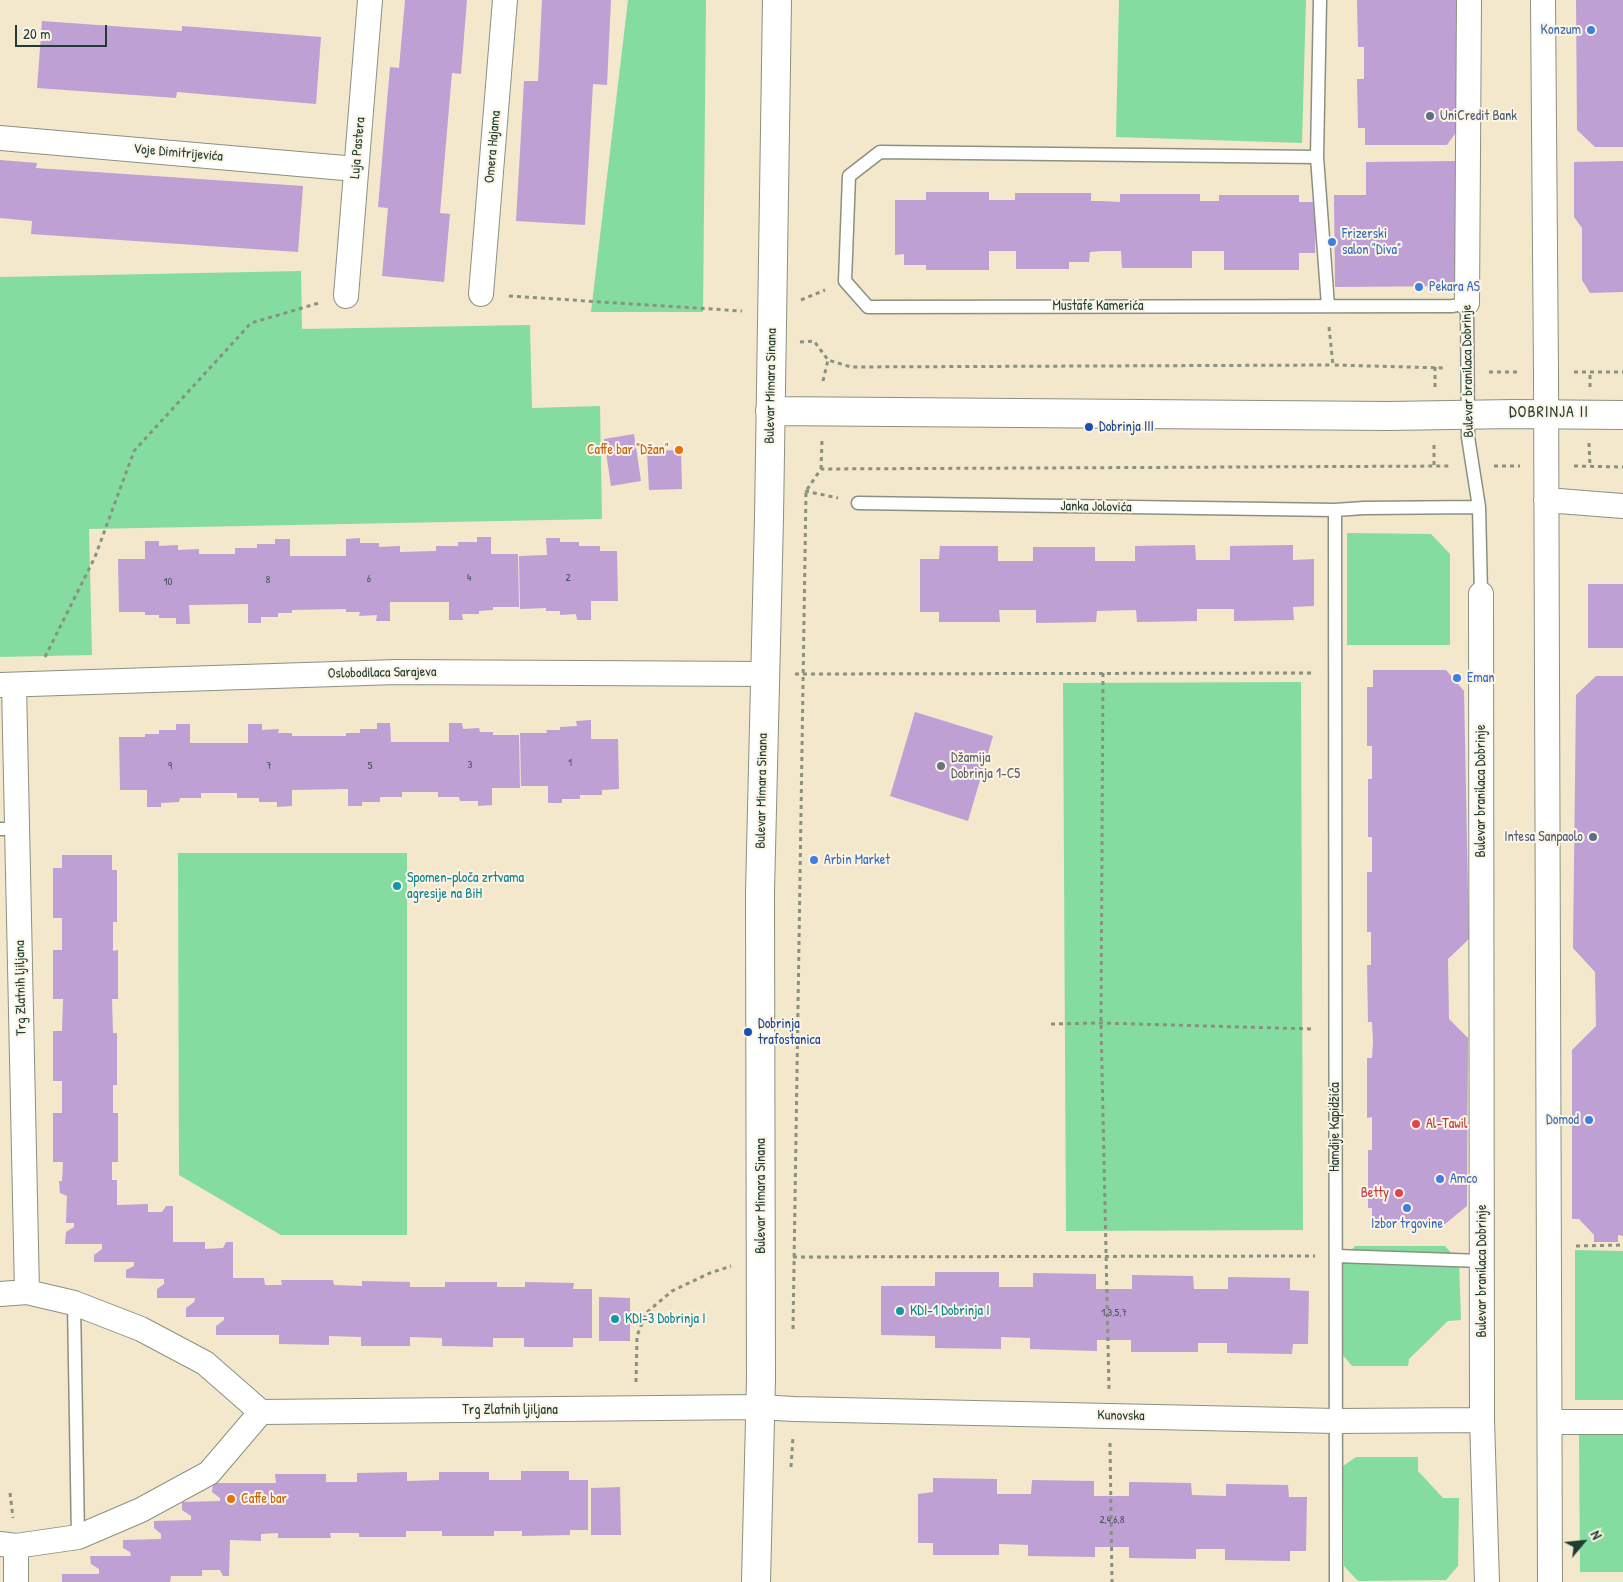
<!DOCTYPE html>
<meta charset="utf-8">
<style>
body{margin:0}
#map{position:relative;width:1623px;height:1582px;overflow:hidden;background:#f3e7cc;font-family:"Patrick Hand",sans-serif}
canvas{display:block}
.north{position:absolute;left:1558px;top:1517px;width:50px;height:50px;-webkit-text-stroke:4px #fcf5e5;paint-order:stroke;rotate:62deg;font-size:14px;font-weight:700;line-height:20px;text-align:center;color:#1f3d34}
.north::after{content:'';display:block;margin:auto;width:18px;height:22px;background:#1f3d34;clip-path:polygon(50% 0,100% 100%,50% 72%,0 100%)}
.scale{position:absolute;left:15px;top:25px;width:92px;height:22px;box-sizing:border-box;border:2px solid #1f3d34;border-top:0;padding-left:6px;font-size:15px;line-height:18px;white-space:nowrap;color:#1f3d34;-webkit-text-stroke:4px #fcf5e5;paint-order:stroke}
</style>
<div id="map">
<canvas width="1623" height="1582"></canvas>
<div class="north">N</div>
<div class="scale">20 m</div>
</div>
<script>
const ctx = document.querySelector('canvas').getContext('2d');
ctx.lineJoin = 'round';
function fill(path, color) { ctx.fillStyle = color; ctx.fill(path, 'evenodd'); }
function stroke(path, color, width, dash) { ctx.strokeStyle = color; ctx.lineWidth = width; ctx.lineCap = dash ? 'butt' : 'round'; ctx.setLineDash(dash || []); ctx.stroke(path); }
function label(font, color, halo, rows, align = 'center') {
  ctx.font = font + ' "Patrick Hand",sans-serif'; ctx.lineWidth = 4; ctx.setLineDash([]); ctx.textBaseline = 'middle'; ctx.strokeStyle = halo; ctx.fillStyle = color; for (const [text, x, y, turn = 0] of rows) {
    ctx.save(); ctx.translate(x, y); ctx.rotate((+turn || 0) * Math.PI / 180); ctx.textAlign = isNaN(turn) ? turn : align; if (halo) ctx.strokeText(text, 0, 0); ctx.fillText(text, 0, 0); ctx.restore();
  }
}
fill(new Path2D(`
 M628 0H706L703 312H591Z
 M1119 0H1306L1302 143 1116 137Z
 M301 271 302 329 530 325 532 408 600 406 602 519 89 529 92 655 0 657V277Z
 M1347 533 1431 534 1450 554V645H1347Z
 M1301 682 1303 1230 1066 1231 1063 683Z
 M178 853H407V1235H281L179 1175Z
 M1355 1246H1445L1459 1262 1461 1320 1448 1321 1409 1359 1408 1366H1352L1342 1354 1343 1259Z
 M1575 1250 1623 1251V1400H1575Z
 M1579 1435H1623V1572H1580Z
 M1356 1457H1418V1471L1443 1498H1459L1458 1566 1446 1580 1358 1581 1344 1566 1343 1466Z`), '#84dca0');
fill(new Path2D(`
 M405 0H467L461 74 452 73 440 213 450 214 444 282 382 276 388 208 378 207 390 67 399 68Z
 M542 0H611L607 85 593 84 585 225 516 221 524 81H538Z
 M1357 0H1460L1462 124 1447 145H1365V128H1358L1357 79H1364V47H1358Z
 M1576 0H1623V147H1595L1577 130Z
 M42 21 182 31V26L321 37 316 104 177 92 176 98 37 88Z
 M0 160 37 163 36 168 303 186 298 252 31 234 32 221 0 218Z
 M1460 161 1461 286 1335 287 1334 195H1366V162Z
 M1623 161V292L1590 293 1582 280V228L1574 217V162Z
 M926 192H989V200H1015V193H1091V201H1102L1120 202V194H1200V201H1219V195H1299V202H1316L1315 253H1299V270H1224V251H1192V268H1122L1121 251H1102L1090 252 1089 262H1069V269H1016V251H989V270H926V265H904V254L895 255V200H926Z
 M634 434 641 481 611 486 604 439Z
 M681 450 682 489 649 490 647 451Z
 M477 537H491V554H518L519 607H493V610L479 611V614H462L463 620H449V602H390V621H376L377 615 359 616 360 612H346V609L292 610V613H278V617H261V623H248V604L189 605 190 624H176V618H159V615H145V612H119L118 559H145V541H159V546L178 545V550L199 549V554H235V548H257V544H275V539H290V556H346V539L360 538V543H379V547L400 546V552L436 551V546H458V542H477Z
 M546 538H560V542H579V546H600V551H617L618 601H591V620H577L576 614 560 615V611H546V608L520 609 519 556 547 555Z
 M1195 545 1196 560H1230V546L1293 545V560L1314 559V606L1293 607 1294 620 1234 621V609H1197V621L1137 622 1136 610 1097 611 1096 622 1036 623V610H999L1000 622H939V612H920V559H939L940 546H998V561H1033V547H1095V561H1135V546Z
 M1588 584H1623V648H1588Z
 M1373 670H1446L1464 691 1469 939 1448 959 1449 1019 1468 1038 1467 1206 1445 1224H1372V1208H1368V1150H1372V1117L1367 1118V1058H1372L1373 1041 1372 1022H1368L1367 965H1371V932H1367V872H1372V837H1368V779H1372V746H1367V687H1373Z
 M1596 676H1623V1236L1618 1235V1242H1594V1235L1579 1219H1572V1050L1596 1026 1595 972 1573 948 1576 695Z
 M915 712 993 736 968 821 890 796Z
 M591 720V739H618L619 789 602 790V795H580V799H562V803H548V786H521L520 733H547L546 730H560V727L577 726 576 721Z
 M377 723H390L391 742H449V723H462L463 729 479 728 480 732H493V735H519L520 788H492V805L478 806V801H460L459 797H438V792H402V797H380V802H362V806H348V789L292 790V806L277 807V802H259V798H237V793H201V798H180L179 802 161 803V807H147V790H120L119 737H145V734H159V730H176V724H190V743H248V724H262V730L279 729 278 733H292V736H346V733H360V729H377Z
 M62 855H112V870H117V922H113V951L118 950V999H112L113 1033H117V1085H113V1113H118V1162H112V1180H117V1205L148 1204V1212H162L166 1206H173V1242H205V1249L223 1248 226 1242H233V1278H264L265 1285H282L281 1280H333L334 1285 362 1286V1281L410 1282V1287H445V1282H497V1287H525V1282L574 1283 573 1289H592V1338H573V1347H524V1338H493V1347L442 1346V1338L410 1337V1346H361V1337L329 1336V1345L279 1344V1335H216V1326L224 1320V1317H186V1308L194 1302 195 1298H157V1289L164 1284V1279L126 1278V1270L134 1266V1262H94V1255L102 1249V1244H65L66 1232 74 1227V1223H66L67 1196 60 1193 59 1181H62L63 1162H53V1113H62V1081H53V1031H62L63 999H53V950H62V918H53V868H62Z
 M935 1272H999V1287H1033V1273L1096 1274V1289H1132V1275L1193 1276 1194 1289H1228V1277L1290 1278V1290L1309 1291 1308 1344H1293L1292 1354 1227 1353V1343H1198V1352H1131V1340H1097V1351L1030 1349V1338L1001 1337V1349L935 1348V1336L881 1335V1286H935Z
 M599 1297 630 1298V1341H599Z
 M521 1471H569V1480H588V1530H570V1535L522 1536V1531H494V1536H442V1531H406V1537H359V1533H330L331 1538H278V1533L261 1534V1541L230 1540 229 1576H223L220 1570H202V1576H171L170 1582H62V1574H99V1569L91 1564 90 1556H131L130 1552 123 1548V1540L161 1539V1534L154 1528V1521L191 1520V1516L182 1510V1502L220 1501V1498L212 1492 213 1483H276L275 1474H326V1482H357V1473L407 1472V1481L439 1480V1472H489V1480H521Z
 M933 1478 997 1479V1494H1031L1032 1480 1094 1481V1496H1129V1482L1191 1483 1192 1495 1226 1496V1484L1288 1485 1289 1497H1307L1306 1551H1290V1561L1225 1560V1549H1196V1559L1129 1558V1547H1095V1557L1028 1556V1545L999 1544V1555H933V1543H918V1494L933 1492Z
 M620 1487 621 1535H591V1488Z`), '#bea0d4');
const lane = new Path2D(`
 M1317 157 1320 0
 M1328 306 1317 157 880 152 849 176 845 281 868 307 1453 306 1467 303 1468 437 1479 507 1481 594
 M858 503 1335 510 1364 508 1479 507
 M1335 510 1336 1582
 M0 829H18
 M1336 1256 1482 1261
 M74 1303 78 1537`);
const street = new Path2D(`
 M1543 0 1546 373 1550 1582
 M0 138 356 169
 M481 294 505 0
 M346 296 370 0
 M1467 303 1469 0
 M1546 500 1623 506
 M1481 594 1482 1420 1487 1582
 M0 685 396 672 765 674
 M14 685 27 1292
 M0 1294 27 1292 74 1303 141 1329 205 1363 261 1412 759 1407 794 1409 1336 1421 1482 1420
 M1550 1422H1623
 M0 1544 16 1546 78 1537 141 1510 209 1473 261 1412
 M16 1546V1582`);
const secondary = new Path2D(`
 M770 411 1388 416 1514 414 1623 415
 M756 1582 761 1379 760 892 769 518 777 0`);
stroke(lane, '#899280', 15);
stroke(street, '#899280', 26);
stroke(secondary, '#899280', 30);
stroke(new Path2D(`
 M509 296 742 311
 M801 300 825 290
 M1329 327 1333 365 1445 368
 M800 342 814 341 828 360 851 367 1333 365
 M1489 372H1518
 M1574 372H1623
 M823 381 828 360
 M1435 387V367
 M1590 387V372
 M1589 443 1590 466
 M1434 445V466
 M1494 466H1520
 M1574 466 1623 467
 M821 469 822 440
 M805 491 838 498
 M45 657 95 557 134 451 251 323 319 303
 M1103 673 1101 1023 1109 1389
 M795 674 1314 673
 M1051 1024 1101 1023 1313 1029
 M1576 1246 1623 1245
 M793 1257 1315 1256
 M793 1329 806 491 821 469 1450 466
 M636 1382 637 1336 646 1313 672 1291 710 1273 731 1266
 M1110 1443 1112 1582
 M791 1467 793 1436
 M10 1493 13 1518`), '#899280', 3, [4, 4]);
stroke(lane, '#fff', 12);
stroke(street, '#fff', 24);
stroke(secondary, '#fff', 28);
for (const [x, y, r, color] of [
 [1591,30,5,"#3f7fe0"],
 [1430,116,5,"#5c6f8a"],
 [1332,242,5,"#3f7fe0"],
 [1419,287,5,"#3f7fe0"],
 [1089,427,5,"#1a4fb4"],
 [679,450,5,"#e8710a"],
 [1457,678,5,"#3f7fe0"],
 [941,766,5,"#6b7280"],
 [1593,837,5,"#5c6f8a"],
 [814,860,5,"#3f7fe0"],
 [397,886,5,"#0f9aa8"],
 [748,1032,5,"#1a4fb4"],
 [1589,1120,5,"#3f7fe0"],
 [1416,1124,5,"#e0444e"],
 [1440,1179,5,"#3f7fe0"],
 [1399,1193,5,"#e0444e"],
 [1407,1208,5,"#3f7fe0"],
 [900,1311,5,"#0f9aa8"],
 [615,1319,5,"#0f9aa8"],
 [231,1499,5,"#e8710a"]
]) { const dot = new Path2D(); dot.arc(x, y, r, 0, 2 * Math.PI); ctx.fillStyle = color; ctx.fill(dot); stroke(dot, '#fcf5e5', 2); }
label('11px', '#47565c', null, [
 ["4",469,578],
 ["2",568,578],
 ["6",369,579],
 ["8",268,580],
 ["10",168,582],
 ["1",570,763],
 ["3",470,765],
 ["9",170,766],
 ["7",269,766],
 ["5",370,766],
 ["1,3,5,7",1114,1313],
 ["2,4,6,8",1112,1520]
]);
label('14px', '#366cbe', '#fcf5e5', [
 ["Konzum",1581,30,"right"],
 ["Frizerski",1342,234],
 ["salon \"Diva\"",1342,250],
 ["Pekara AS",1429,287],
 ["Eman",1467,678],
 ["Arbin Market",824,860],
 ["Domod",1579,1120,"right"],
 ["Amco",1450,1179],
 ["Izbor trgovine",1407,1224,"center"]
], 'left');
label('14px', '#4e5e75', '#fcf5e5', [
 ["UniCredit Bank",1440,116],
 ["Intesa Sanpaolo",1583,837,"right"]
], 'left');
label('14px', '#1f3d34', '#fcf5e5', [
 ["Omera Hajama",493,147,-85],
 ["Luja Pastera",358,148,-85],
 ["Voje Dimitrijevića",178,153,5],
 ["Mustafe Kamerića",1098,306],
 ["Bulevar branilaca Dobrinje",1468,371,-91],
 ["Bulevar Mimara Sinana",771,386,-89],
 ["Janka Jolovića",1096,507,1],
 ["Oslobodilaca Sarajeva",382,673,-1],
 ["Bulevar Mimara Sinana",762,791,-89],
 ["Bulevar branilaca Dobrinje",1481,791,-90],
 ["Trg Zlatnih ljiljana",21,988,-91],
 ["Hamdije Kapidžića",1335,1127,-90],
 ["Bulevar Mimara Sinana",761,1196,-90],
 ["Bulevar branilaca Dobrinje",1482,1271,-90],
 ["Trg Zlatnih ljiljana",510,1410],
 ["Kunovska",1121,1416,1]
]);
label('14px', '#164399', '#fcf5e5', [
 ["Dobrinja III",1099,427],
 ["Dobrinja",758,1024],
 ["trafostanica",758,1040]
], 'left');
label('14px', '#c56008', '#fcf5e5', [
 ["Caffe bar \"Džan\"",669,450],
 ["Caffe bar",241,1499,"left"]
], 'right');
label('14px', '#5b616d', '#fcf5e5', [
 ["Džamija",951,758],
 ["Dobrinja 1-C5",951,774]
], 'left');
label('14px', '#0d838f', '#fcf5e5', [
 ["Spomen-ploča zrtvama",407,878],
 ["agresije na BiH",407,894],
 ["KDI-1 Dobrinja I",910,1311],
 ["KDI-3 Dobrinja I",625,1319]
], 'left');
label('14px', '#be3a42', '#fcf5e5', [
 ["Al-Tawil",1426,1124],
 ["Betty",1389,1193,"right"]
], 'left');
ctx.letterSpacing = '1px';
label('16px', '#1f3d34', '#fcf5e5', [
 ["DOBRINJA II",1549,413]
]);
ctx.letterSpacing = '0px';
</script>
